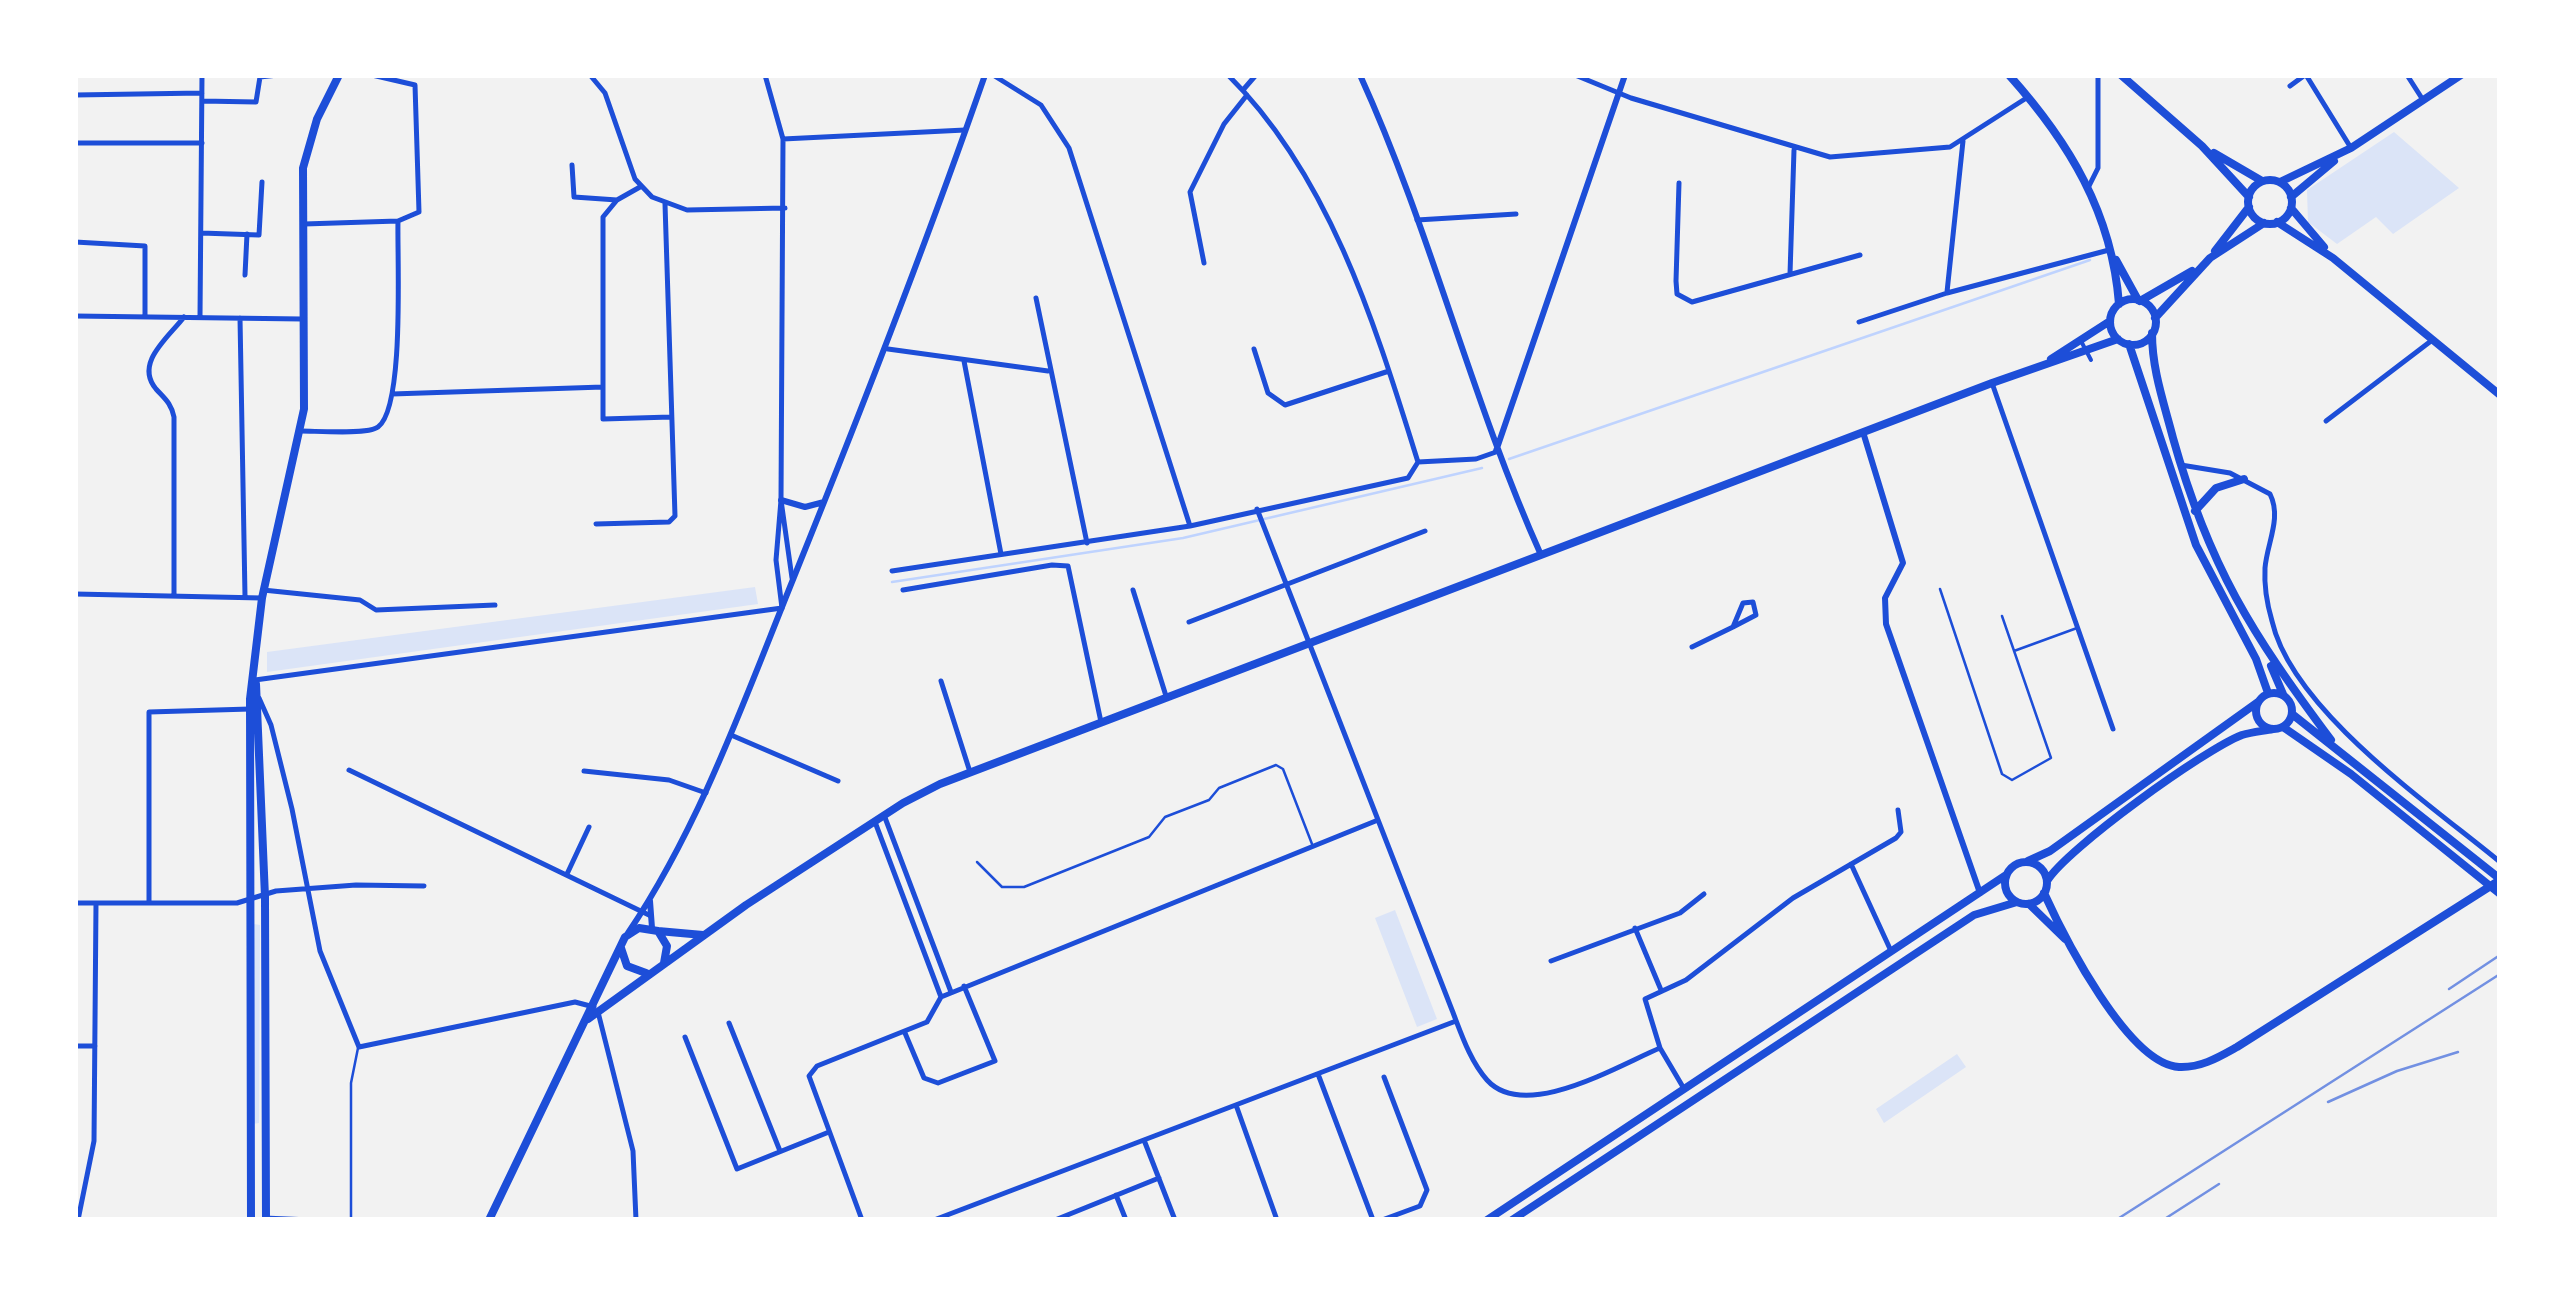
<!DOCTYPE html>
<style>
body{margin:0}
#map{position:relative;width:2575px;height:1295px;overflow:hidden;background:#f2f2f2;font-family:"Public Sans",sans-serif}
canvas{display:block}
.frame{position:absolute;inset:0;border:78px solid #fff;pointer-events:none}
</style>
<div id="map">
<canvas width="2575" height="1295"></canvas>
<div class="frame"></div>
</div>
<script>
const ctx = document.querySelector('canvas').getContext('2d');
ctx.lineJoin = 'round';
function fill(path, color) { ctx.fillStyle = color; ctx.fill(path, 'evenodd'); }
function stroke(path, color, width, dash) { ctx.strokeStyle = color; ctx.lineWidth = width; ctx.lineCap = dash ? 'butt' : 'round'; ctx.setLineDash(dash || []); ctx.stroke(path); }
fill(new Path2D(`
 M2394 132 2459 188 2393 234 2376 217 2337 244 2308 222 2307 190Z
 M755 587 758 604 267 672V652Z
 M1395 910 1437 1019 1417 1027 1375 918Z
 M254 924 260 925 259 1123 253 1124Z
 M1957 1054 1966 1067 1884 1123 1876 1109Z`), '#dbe4f7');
stroke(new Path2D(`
 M1509 459 2090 260
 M892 582 1183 538 1482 468`), '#bfd3fe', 2.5);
stroke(new Path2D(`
 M1940 589 2002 774 2012 780 2051 758 2002 616
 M2014 651 2077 628
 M977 862 1002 887H1024L1149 837 1165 817 1209 800 1219 788 1276 765 1283 769 1312 844
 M270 1217 339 1220
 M351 1220V1083L358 1048`), '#1d4ed8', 2.5);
stroke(new Path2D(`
 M2081 341 2091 360`), '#1d4ed8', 4);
stroke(new Path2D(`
 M590 75 605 93 635 179 652 197 687 210 785 208
 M765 75 783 139 781 500 792 578
 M993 75 1041 105 1069 148 1190 526
 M1228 75C1331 177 1376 328 1418 462
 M1575 75 1631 98 1830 157 1950 147 2028 97
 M2306 75 2351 148
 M2366 75H2377
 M2407 75 2423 100
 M2290 86 2305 75
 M1243 90 1256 75
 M75 95 202 93
 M202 101 256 102 260 77 278 75
 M783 139 965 130
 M75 143H202
 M572 165 574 197 617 200
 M1679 183 1676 281 1677 294 1692 302 1860 255
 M2089 186 2098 168V75
 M640 187 617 200 603 217V419L671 417
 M1417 220 1516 214
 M304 224 398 221 419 212 415 85 372 75
 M201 233 259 235 262 182
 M75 242 145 246V317
 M1204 263 1190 192 1224 124 1247 95
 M1790 274 1794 150
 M245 275 247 234
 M1947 292 1963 141
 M1036 298 1087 543
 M75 316 302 319
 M200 317 202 75
 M240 318 245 596
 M1859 322 1947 293 2109 250
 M888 349 1048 371
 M1254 349 1268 393 1285 405 1389 371
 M964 361 1001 554
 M1992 383 2113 729
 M392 394 603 387
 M2326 421 2431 341
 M301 431C317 431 367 435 378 427 405 407 397 258 398 221
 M1418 462 1476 459 1496 452
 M2181 465 2230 473 2270 494C2282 518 2267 543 2265 568 2264 586 2267 604 2272 621 2292 710 2431 805 2500 862
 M1257 509 1452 1010C1461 1033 1470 1061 1487 1080 1525 1122 1617 1066 1660 1048
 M596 524 669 522 675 516 665 204
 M892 571 1190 526 1408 478 1418 462
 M263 590 360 600 376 610 495 605
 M903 590 1052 565 1068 566 1101 722
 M1133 590 1166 696
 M75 594 262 598
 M174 595V417C171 403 165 399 156 389 134 363 169 337 184 317
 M1189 622 1425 531
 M1692 647 1733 627 1743 603 1753 602 1756 615 1733 627
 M255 680 782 608 776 560 781 500
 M941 681 970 772
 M259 698 271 725 292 809 320 951 359 1047 575 1002 594 1007
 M731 735 838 781
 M349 770 651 916
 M584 771 669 780 706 793
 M884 815 951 992
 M1851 864 1891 951
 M567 874 589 827
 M75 903H237L276 891 356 885 424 886
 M149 903V712L250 709
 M1635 928 1661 990
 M1551 961 1680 913 1704 894
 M941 997 1378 820
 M598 1012 633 1151 636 1220
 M729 1023 780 1151
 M905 1033 924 1078 938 1083 995 1061 964 986
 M685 1037 737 1169 829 1132
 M75 1046H95
 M1318 1074 1373 1220
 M1683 1087 1660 1048 1645 999 1686 980 1793 898 1896 838 1901 832 1898 810
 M1236 1105 1277 1220
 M1144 1140 1175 1220
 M1116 1195 1126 1220
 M78 1220 94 1141 96 903
 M862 1220 809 1076 817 1066 927 1022 941 997 875 822
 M934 1220 1456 1021
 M1055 1220 1159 1178
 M1382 1220 1420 1206 1427 1190 1384 1077`), '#1d4ed8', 5);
stroke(new Path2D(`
 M1360 75C1431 231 1471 399 1541 555
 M1863 432 1903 563 1885 598 1886 624 1980 893
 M1496 451 1625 75
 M781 500 805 507 824 502
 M650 901 652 928
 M628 933C701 824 745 698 794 577 861 411 926 245 985 75`), '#1d4ed8', 6);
stroke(new Path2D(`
 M2009 75C2069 142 2112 213 2119 304
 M2121 75 2202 146 2249 197
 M2214 153 2262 181
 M2248 202a22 22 0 1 1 44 0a22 22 0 1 1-44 0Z
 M2280 182 2351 148 2461 75
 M2291 197 2334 161
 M2291 208 2324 247
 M2277 222 2333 258 2500 395
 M2215 251 2249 207
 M2116 260 2138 300
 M2110 322a23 23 0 1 1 46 0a23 23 0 1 1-46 0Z
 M2140 301 2192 271
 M2155 318 2210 258 2264 223
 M2152 333C2152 370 2164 403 2173 438 2209 567 2252 634 2331 740
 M2129 344 2196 545 2256 659 2268 693
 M2051 359 2110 321
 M2195 511 2216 488 2244 479
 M2271 666 2283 694
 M256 684 265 897 266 1220
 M2256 711a18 18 0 1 1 36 0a18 18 0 1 1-36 0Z
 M2292 714 2500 879
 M2283 727 2351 774 2500 894
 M2028 861 2050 851 2258 702
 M2005 883a21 21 0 1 1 42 0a21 21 0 1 1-42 0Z
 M2047 881C2066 849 2205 749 2242 735 2252 732 2263 731 2273 729
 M2044 893C2064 937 2128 1064 2179 1067 2201 1068 2219 1057 2237 1047L2500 880
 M2029 904 2065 939
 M658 931 703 935
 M621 948 627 966 646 973
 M588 1019 746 905 903 803 940 784 1992 383 2118 339
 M251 1220 250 699 262 598 304 409 303 168 317 119 339 75
 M489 1220 625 937 639 928 658 931 667 946 664 963
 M1487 1220 2006 875
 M1512 1220 1974 915 2017 902`), '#1d4ed8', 8);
stroke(new Path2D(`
 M2449 989 2500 955
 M2328 1102 2397 1071 2458 1052
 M2116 1220 2500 974
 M2163 1220 2219 1184`), '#7290e2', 2.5);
</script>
